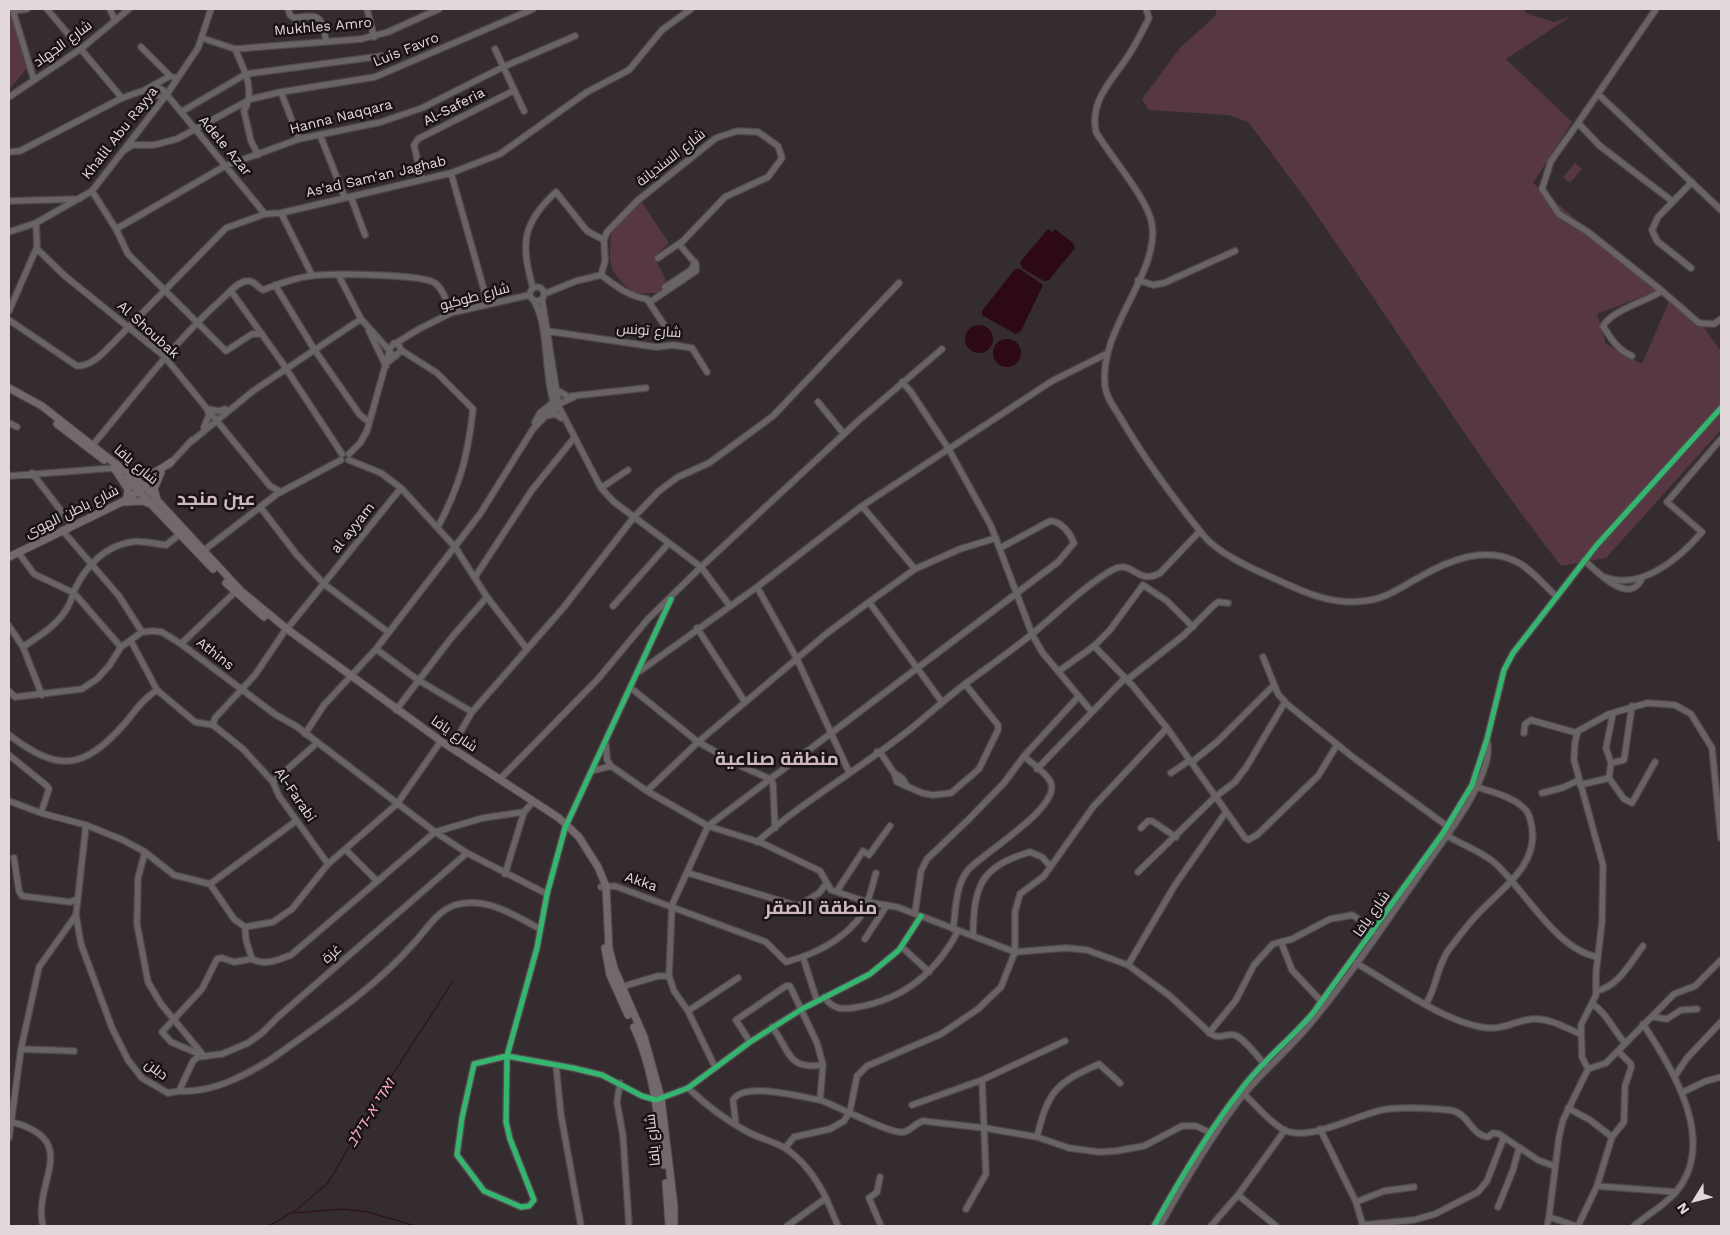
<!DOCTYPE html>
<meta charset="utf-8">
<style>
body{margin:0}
#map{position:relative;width:1730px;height:1235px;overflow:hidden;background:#342c2e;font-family:"Work Sans",sans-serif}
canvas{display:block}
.frame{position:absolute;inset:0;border:10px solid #e2d8db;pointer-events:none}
.north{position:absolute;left:1670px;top:1175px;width:50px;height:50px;-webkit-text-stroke:4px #1a1315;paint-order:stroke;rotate:234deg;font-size:14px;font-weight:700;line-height:20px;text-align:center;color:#e2d8db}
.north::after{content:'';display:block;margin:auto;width:18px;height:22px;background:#e2d8db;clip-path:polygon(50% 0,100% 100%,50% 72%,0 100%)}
</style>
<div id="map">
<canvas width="1730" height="1235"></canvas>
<div class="frame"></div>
<div class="north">N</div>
</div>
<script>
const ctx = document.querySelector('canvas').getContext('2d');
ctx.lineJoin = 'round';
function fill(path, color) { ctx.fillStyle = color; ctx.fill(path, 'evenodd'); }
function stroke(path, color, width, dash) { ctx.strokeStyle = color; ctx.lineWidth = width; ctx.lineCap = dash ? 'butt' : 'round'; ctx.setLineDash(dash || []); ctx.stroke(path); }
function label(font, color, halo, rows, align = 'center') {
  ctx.font = font + ' "Work Sans",Cairo,"Noto Sans Hebrew",sans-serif'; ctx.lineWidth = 5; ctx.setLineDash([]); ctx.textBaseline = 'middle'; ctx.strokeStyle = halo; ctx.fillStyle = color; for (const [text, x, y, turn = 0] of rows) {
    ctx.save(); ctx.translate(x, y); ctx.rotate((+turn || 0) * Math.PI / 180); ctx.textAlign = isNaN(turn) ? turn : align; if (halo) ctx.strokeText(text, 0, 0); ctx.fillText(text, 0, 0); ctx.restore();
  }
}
fill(new Path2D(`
 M1217 9H1522L1528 14 1554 22 1570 17 1506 59 1572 122 1533 183 1659 290 1597 314 1606 344 1642 364 1670 299 1703 326 1721 351V430L1606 558 1561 566C1450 423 1359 265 1248 122L1229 115 1149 110 1142 99 1180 48 1215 16Z
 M9 11 27 68 9 90Z
 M1575 163 1582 169 1570 183 1563 177Z
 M641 201 669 243 654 257 666 280 661 293H633C607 268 609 268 611 232Z`), '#573842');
fill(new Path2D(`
 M1048 229 1052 232 1055 229 1073 243 1075 248 1049 280 1044 281 1022 268 1020 262Z
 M1015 269H1020L1043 285 1021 331 1016 334 982 315V311Z
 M965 339a14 14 0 1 1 28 0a14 14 0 1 1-28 0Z
 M993 353a14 14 0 1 1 28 0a14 14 0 1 1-28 0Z`), '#2d0917');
stroke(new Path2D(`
 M294 1213 342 1209 368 1212 416 1226
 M269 1226 296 1210 328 1183 380 1094 453 981`), '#2d0917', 1);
const minor = new Path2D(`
 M27 9 13 11 34 80
 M47 9 122 98
 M110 9 115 21
 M288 9 290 15 294 18C319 14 322 15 326 41
 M367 9 374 37
 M1146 9 1149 18C1143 30 1137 42 1130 53 1114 79 1089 99 1096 132 1110 156 1148 199 1152 224 1160 274 1098 329 1105 386 1106 397 1114 407 1120 417 1144 458 1173 498 1204 536 1217 552 1250 568 1269 576 1303 592 1333 607 1371 600 1388 597 1403 586 1418 578 1447 561 1486 544 1519 563 1533 571 1545 586 1557 597
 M1656 9 1578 123 1600 146 1672 201
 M202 38 235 49 361 39 388 32 439 9
 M141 47 170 76
 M235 49C244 70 256 90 244 111L251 141 258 155
 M495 49 524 111
 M152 88 157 87 163 90 265 214
 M145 90 164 98
 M281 92 375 77 533 9
 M1598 94 1721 210
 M9 97 82 48 129 9
 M181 112 246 74 382 56
 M1578 123 1551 161 1542 189 1559 214 1588 232 1662 291
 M320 135 345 198
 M125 150 132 145H154L177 139 251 99 281 92 299 139
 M9 152 20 151 122 98 145 90 170 76 176 78
 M451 173 488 304
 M422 180 414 145 418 139 513 91
 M92 191 116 229 128 254 226 351 252 334H262
 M351 197 365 235
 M9 201 79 199
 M281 213 312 275
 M116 229 225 166 299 139 381 122 422 108 503 67 575 36
 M9 232 36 223 92 191 167 94 198 48 211 9
 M37 249 65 276 164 356 270 486 281 492
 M1691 268 1657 241 1652 230 1658 217 1692 182
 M601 275 605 261 604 240 607 232 637 201 716 138 737 131 758 132 778 146 782 158 768 177 725 197 683 241 658 258
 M339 276 361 319 389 350
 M1138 280 1153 285 1164 283 1235 251
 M275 285 314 349 360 415 368 421
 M530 294a7 7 0 1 1 14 0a7 7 0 1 1-14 0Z
 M665 287 691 270 695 262
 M533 288C521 245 521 224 556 192L587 231 604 240
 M231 291 281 361 342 454
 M544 294 576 281 601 275C616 286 628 296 647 299L668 331
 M542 299 559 407 601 488 614 502 701 567 730 606
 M534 301C550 327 543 378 556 409
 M650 302 696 271V264L679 244
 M9 311 37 247 36 223
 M9 320 77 366C93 366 104 352 114 342L226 228 265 214 281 213 451 173 500 154 587 92 629 70 662 30 691 9
 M369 331 386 366
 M547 331 656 347 673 345 692 348 707 372
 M396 343 419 329 451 313 529 295
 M401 350 437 373 473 409C468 456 460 485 438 527
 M1632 356C1618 350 1611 339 1603 326 1612 310 1645 302 1662 291L1699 323 1714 324 1721 319
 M386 364 401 351 399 345 394 343 389 350 390 353 396 356
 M902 382 911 392 948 448 991 526 1032 634 1042 652 1092 712
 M555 389 567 396
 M572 396 646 388
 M818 402 844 434
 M545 416 555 414 561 418
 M535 422 540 413 556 400
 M9 423 17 427
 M204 427 209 415 207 409 219 411 225 409
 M191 442 253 391 361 319
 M92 446C135 395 173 343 222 299 229 293 237 282 247 281 254 280 257 287 263 290 279 284 293 278 310 276 330 273 421 274 435 283 444 290 447 303 451 313
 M349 454 360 443 367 431 389 352
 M349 460 381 473 401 488 455 547 487 597 527 649
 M169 465 192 440
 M32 473 72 525
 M9 476 114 468
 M145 487 160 473
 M601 488 628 470
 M862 506 915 569
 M261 508 297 555 324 584 388 632
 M62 530 119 596 142 632
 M203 551 277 494 341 460
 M18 552 34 574 74 593 121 647
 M1584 560C1596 571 1630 607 1642 578
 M475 577 532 490 574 438
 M1604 577C1641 591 1679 559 1702 532L1667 502 1721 439
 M757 587 797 659 849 772
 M671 599 565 828 547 894 537 948 507 1056 506 1122 510 1139 534 1200 529 1206 521 1207 484 1191 457 1155 462 1118 474 1064 507 1056 573 1068 602 1075 642 1096 656 1100 688 1088 750 1042 802 1009 870 974 899 950 921 916
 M869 602 942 702
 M613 606 669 543
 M9 626 23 647 42 695
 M697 628 745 702
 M287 629 401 488
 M181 644 235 592
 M1094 646 1110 630 1143 585 1167 601 1193 627
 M23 647C39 636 55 627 66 610 71 603 72 596 75 589 86 566 105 546 131 542 142 540 154 544 166 545L180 534
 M376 649 480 514 533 429 555 406 574 397
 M1263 657 1278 694 1288 705 1354 758 1447 826
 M640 671 757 587 862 506 1052 381 1106 354
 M1059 671 1094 646 1132 685 1167 728 1245 838 1248 840 1257 835 1318 776 1337 745
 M1127 680 1184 635 1213 606 1218 602 1228 603
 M631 688 698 742 743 767 770 779
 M157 690 195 722 213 725 243 749 273 782 279 796 328 864
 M9 691 15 697 82 689 97 679 109 666 121 647 142 632 153 631 162 632 181 644 276 715 296 726 435 832 467 853 547 894
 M396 710 452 637 487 597
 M213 725 215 718 255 675 284 632
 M1524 733 1525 724 1531 720 1577 733
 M305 734 324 705 376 649 418 680 472 712
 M9 735C59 773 84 770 126 722 136 710 143 699 157 690L131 641
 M606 745 607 760 611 766 647 791 708 826 762 843 820 871 831 890 867 902 897 907 1015 952 1066 948 1087 950 1128 965 1170 996 1211 1034C1220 1040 1225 1033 1234 1035 1244 1037 1260 1060 1268 1068
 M451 748 472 712 564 607 634 517 659 491 678 477 709 463 773 416 899 283
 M877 752 882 755 894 773
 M9 755 47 786 49 789 41 813
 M1192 762 1218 741 1274 685
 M1611 763 1624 760 1632 706
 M1037 769 1125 678
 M592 771 611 766
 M1171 773 1190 760
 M1609 778 1611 763 1606 748 1613 713
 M500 779 598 679 648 619 701 567 858 421 942 349
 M770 779 773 784 775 828
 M273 782 317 743
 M1580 785 1609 778 1624 799 1632 803 1655 762
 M907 786 902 778 894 773 897 782 922 793 933 795 951 793 979 769 998 730V725L965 684
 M647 791 698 742 826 634 869 602 915 569 960 549 996 538
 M1542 793 1562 788 1579 780
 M9 801 41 813 86 825 123 840 145 852 174 875 210 884 234 919 245 927
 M86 825 76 915 81 944 112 1028 128 1060 142 1078 168 1093 179 1091 193 1061 198 1057 222 1054 248 1043 262 1033 279 1016 467 853
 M1141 828 1148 821H1152L1176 837
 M1446 835C1462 845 1483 852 1496 864 1526 892 1556 949 1597 957
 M757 842C806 799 863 767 913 727 930 713 947 698 965 684 988 667 1011 651 1032 634 1059 612 1083 587 1112 570 1132 558 1137 586 1160 573L1200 531
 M346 850 377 881
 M145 852 138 878 137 924 148 982 161 1004 204 1056
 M14 858 19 891 22 896 70 902 78 899
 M1138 872 1215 797 1235 782 1247 766 1285 702
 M688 873 798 906 819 893 827 883
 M505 874 524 812 532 803
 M210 884 296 821
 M601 887 615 886 766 942 786 962C812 955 839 942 857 921 868 908 871 889 876 873
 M837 891 863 851 869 855 890 826
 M915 913 921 871 927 859 968 820 1004 783 1024 756 1079 696
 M245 927 246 940 252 959C265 966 278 960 291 955L435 832 483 818 524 812
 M245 927 273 922 292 909 328 864 397 804 441 741
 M953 929C956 910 955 886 968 870 983 853 1060 808 1051 783 1047 773 1031 763 1024 756
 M973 936C974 887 979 867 1030 852L1042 857 1050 866
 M865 939 887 905
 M1281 942 1292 970 1322 1002
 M902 947 929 972
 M803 957 817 1001
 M1356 963C1391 983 1441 1020 1481 1027 1503 1031 1513 1021 1533 1019 1550 1018 1566 1028 1580 1034
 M1128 965 1175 885 1226 812
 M618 988 658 976H669
 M1596 991C1618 987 1631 962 1643 946
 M824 997C833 1010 844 1010 858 1007 904 999 936 973 958 931
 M1426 1004C1437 987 1437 964 1450 948 1459 937 1467 925 1477 915 1499 890 1538 867 1532 828 1531 822 1530 815 1526 810 1513 796 1491 792 1474 786
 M1592 1004C1606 1012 1614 1031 1625 1043
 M688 1011 738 978
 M1654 1017 1667 1019 1681 1010 1697 1009
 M772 1027C791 1051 786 1070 823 1065
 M1209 1033 1236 1000 1254 965 1273 944 1292 939 1330 919 1342 917 1352 915 1357 918 1373 932
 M21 1049 74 1051
 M204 1056 171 1042 162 1032 202 989 217 959 222 958 234 962 252 959
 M556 1065 561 1115 581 1226
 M715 1067 688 1011 674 991 669 976 672 905 708 826 1058 562 1074 543C1070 533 1061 521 1050 521L1000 548
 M1588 1069 1582 1057 1581 1025 1596 995V973L1602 922 1603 865 1574 760 1575 742 1578 731 1609 714 1647 703 1675 705 1691 714 1712 748 1721 838
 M1675 1076 1687 1058 1721 1022
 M620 1083 617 1102 623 1136 629 1226
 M688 1088C706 1105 724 1119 746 1131 758 1138 773 1141 785 1148 803 1160 817 1180 826 1198
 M179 1091C212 1093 242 1077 270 1060 320 1024 373 990 414 943 426 930 437 911 455 905 486 896 514 915 540 929
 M1683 1092 1706 1081 1721 1077
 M1244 1094C1256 1105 1269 1122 1284 1130 1311 1143 1360 1112 1388 1109 1408 1107 1429 1108 1449 1110 1469 1112 1470 1135 1488 1137L1493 1133 1499 1134 1538 1160 1554 1166
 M820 1100C835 1105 892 1135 903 1132 911 1131 915 1123 923 1121L985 1128 1037 1137 1069 1148 1099 1152 1116 1151 1144 1146 1182 1126H1196L1213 1134
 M912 1105 982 1080 1065 1041
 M1568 1108 1590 1120 1612 1137
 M12 1122C83 1141 32 1182 43 1226
 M736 1125 733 1100C745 1081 800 1097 820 1100L823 1065 817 1043 790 986H786L736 1020 750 1042
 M1320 1129 1356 1202 1363 1226
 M1037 1137C1048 1091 1056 1083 1099 1064L1120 1083
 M9 1138 21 1049 39 967 76 915
 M785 1148 794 1137 830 1129 844 1121 850 1111 857 1076 867 1066 941 1034 978 1009 1001 987 1015 952V912L1020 894 1044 876 1093 807 1167 728
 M880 1177 877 1192 869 1198 881 1226
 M1597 1186 1676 1192
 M1238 1195 1276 1226
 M1356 1202 1384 1191 1414 1187
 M1498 1207 1513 1170 1519 1148
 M966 1209 986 1174 982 1080
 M1362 1225 1414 1220 1435 1214 1478 1192 1487 1181 1504 1137
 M787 1226 826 1198 838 1226
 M1154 1226C1180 1179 1207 1133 1240 1091 1261 1062 1290 1040 1313 1013L1443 833 1472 785 1487 739 1504 670 1513 653 1596 546 1721 408
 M1160 1226C1183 1184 1207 1143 1236 1104 1258 1075 1287 1052 1310 1024 1348 979 1381 929 1415 881 1438 846 1468 812 1483 772 1487 762 1490 751 1487 739
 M1211 1226 1238 1195 1285 1130
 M1547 1226 1549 1217
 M1576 1226 1549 1217 1559 1137 1563 1120 1588 1069 1606 1063 1674 994 1695 986 1721 960
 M1578 1226 1597 1186 1612 1137 1624 1122 1625 1086 1631 1068V1064L1618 1051
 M1634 1226C1648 1214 1664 1206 1676 1192 1718 1142 1673 1069 1643 1024`);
const major = new Path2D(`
 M9 388 42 406 145 487 241 591 287 629 441 741 559 818 579 837 598 867 606 886 609 949 614 968 644 1037 661 1098 674 1206V1226
 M57 424 104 460
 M114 468 128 489 127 499
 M131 474C147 479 158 471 171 462
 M126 478 213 569
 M157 499 154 489 161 472
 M125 502 142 501 151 504
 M9 557 122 502 142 489
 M226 583 264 617
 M605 948 610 975 628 1015
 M634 1027C654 1070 658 1118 664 1165
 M666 1183 669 1226`);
stroke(minor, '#4f484a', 8);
stroke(major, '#4f484a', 9);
stroke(minor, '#6a6365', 5.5);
stroke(major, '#73686a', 7);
stroke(new Path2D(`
 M671 599 565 828 547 894 537 948 507 1056 506 1122 510 1139 534 1200 529 1206 521 1207 484 1191 457 1155 462 1118 474 1064 507 1056 573 1068 602 1075 642 1096 656 1100 688 1088 750 1042 802 1009 870 974 899 950 921 916
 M1154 1226C1180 1179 1207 1133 1240 1091 1261 1062 1290 1040 1313 1013L1443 833 1472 785 1487 739 1504 670 1513 653 1596 546 1721 408`), '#33b770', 5);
label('14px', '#e2d8db', '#1a1315', [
 ["Mukhles Amro",323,27,-5],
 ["شارع الجهاد",63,44,-36],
 ["Luis Favro",406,50,-22],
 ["Al-Saferia",454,107,-27],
 ["Hanna Naqqara",341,117,-14],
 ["Khalil Abu Rayya",120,133,-52],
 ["Adele Azar",225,146,50],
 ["شارع السنديانة",671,158,-38],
 ["As'ad Sam'an Jaghab",376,177,-13],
 ["شارع طوكيو",475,297,-15],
 ["Al Shoubak",148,330,42],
 ["شارع تونس",649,331,4],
 ["شارع يافا",136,465,40],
 ["شارع باطن الهوى",72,512,-26],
 ["al ayyam",353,528,-51],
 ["Athins",215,654,38],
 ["شارع يافا",454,734,34],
 ["Al-Farabi",295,795,56],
 ["Akka",641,882,19],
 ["شارع يافا",1372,914,-55],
 ["غزة",332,954,-42],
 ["دبلن",156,1070,37],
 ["شارع يافا",653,1140,-96]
]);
label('italic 15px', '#fdaec7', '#1a1315', [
 ["ואדי א-דילב",371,1113,-58]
]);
label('bold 19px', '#cdb8be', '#1a1315', [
 ["عين منجد",216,499],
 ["منطقة صناعية",777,759],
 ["منطقة الصقر",821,908]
]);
</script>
